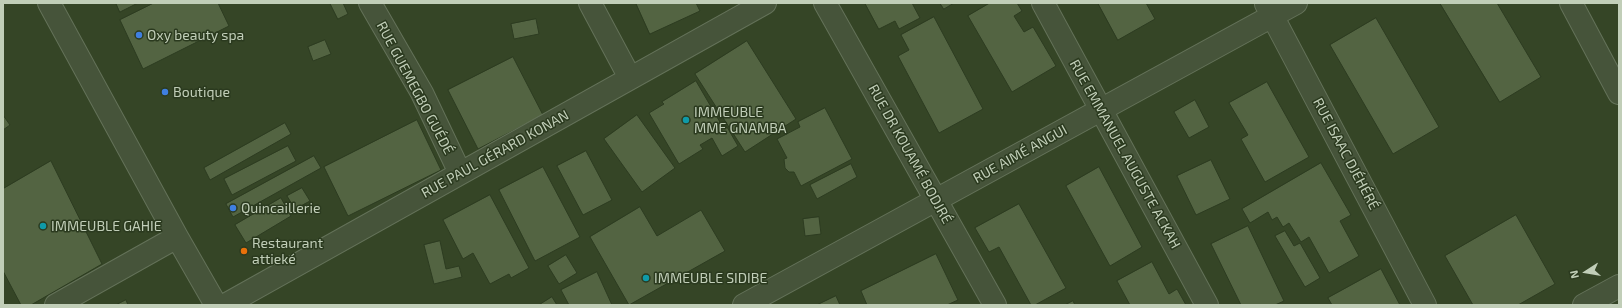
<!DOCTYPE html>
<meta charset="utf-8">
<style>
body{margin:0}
#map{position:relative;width:1622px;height:308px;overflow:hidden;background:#354526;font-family:"Exo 2",sans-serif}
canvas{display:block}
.frame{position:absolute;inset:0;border:4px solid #c1ceb8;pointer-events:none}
.north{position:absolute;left:1566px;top:252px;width:40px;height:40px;-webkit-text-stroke:3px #2b3a1f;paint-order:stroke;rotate:258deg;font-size:11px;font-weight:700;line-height:16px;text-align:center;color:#c1ceb8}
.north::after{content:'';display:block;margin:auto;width:14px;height:18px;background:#c1ceb8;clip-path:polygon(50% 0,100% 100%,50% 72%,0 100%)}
</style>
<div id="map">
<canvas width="1622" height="308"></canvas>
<div class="frame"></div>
<div class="north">N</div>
</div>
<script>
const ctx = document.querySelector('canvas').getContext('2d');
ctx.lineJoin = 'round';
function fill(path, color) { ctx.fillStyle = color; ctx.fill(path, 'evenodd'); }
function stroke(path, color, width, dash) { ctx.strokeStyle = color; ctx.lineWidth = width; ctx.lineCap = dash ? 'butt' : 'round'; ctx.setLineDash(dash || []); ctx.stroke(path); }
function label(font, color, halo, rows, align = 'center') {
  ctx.font = font + ' "Exo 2",sans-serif'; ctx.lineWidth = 3; ctx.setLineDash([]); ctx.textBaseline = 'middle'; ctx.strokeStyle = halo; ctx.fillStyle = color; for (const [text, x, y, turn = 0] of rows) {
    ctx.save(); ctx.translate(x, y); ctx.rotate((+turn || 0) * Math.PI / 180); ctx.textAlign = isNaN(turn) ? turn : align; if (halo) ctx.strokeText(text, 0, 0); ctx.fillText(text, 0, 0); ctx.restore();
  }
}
const building = new Path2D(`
 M116 3H138L120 12Z
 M154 3H218L229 26 143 69 120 20Z
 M330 3H343L348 14 338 19Z
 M636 3H696L700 11 650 34Z
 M865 3H912L920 18 899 29 895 21 879 29Z
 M940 3H954L944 9Z
 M990 3H1017L1022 11 1014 16 1024 32 1033 27 1056 66 1012 92 968 16Z
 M1098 3H1146L1155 19 1118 40Z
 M1440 3H1497L1541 77 1500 102Z
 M934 17 983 109 939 133 898 56 909 50 901 35Z
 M1376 18 1439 127 1393 154 1330 45Z
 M536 19 539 34 514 39 511 24Z
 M325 40 331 54 313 61 308 47Z
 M747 41 796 119 745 152 695 74Z
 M513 57 543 115 478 149 448 90Z
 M696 81 724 129 727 127 738 146 722 156 712 138 700 145 703 149 679 164 649 113 664 104 662 102Z
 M1267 82 1309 157 1265 182 1241 139 1248 135 1229 103Z
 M1195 100 1209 127 1189 138 1174 112Z
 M825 108 852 159 801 186 794 172H789L785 168 784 159 787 158 777 139 800 127 798 122Z
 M3 115 10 125 3 130Z
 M637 115 675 168 642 192 604 139Z
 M417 120 441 170 348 216 324 167Z
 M285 123 291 134 210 180 204 168Z
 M288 146 296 161 232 195 224 179Z
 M586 151 612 200 583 215 557 166Z
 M314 156 321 168 233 217 226 204Z
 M1211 160 1230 199 1196 215 1177 176Z
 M51 161 102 264 31 305H21L3 271V189Z
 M1321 163 1351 215 1340 221 1359 256 1329 273 1309 237 1301 242 1289 223 1283 227 1277 217 1272 220 1268 212 1250 223 1242 209Z
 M851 164 857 177 817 199 810 185Z
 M543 167 580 237 535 261 499 190Z
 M1099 167 1142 247 1110 266 1066 186Z
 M302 188 310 201 295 209 287 196Z
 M490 195 529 268 511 278 509 274 490 284 473 253 463 259 443 220Z
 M281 198 291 216 246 243 235 225Z
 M1019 204 1066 288 1035 305H1031L999 247 989 252 975 228Z
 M640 207 657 236 701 210 725 251 629 305 590 237Z
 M1516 215 1555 284 1518 305H1473L1445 256Z
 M819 217 821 234 805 236 803 219Z
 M1248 226 1284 301 1275 305H1241L1211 244Z
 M1285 231 1294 246 1300 243 1320 278 1305 287 1275 236Z
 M440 241 446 269 459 266 462 277 434 284 424 245Z
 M936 254 958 300 947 305H867L861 291Z
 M566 255 577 273 559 284 548 266Z
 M1152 262 1169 294 1177 289 1186 305H1130L1117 281Z
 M1381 269 1400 305H1332L1328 298Z
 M597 272 612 305H569L561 290Z
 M836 296 840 305H817Z
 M552 297 557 305H539Z
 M126 300 128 305H116Z
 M1073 301 1075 305H1065Z`);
fill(building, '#536442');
stroke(building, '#2d3c21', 1);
const minor = new Path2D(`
 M49 3 177 237 216 305
 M370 3 422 93 460 173
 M590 3 630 78
 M825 3 995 305
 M1043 3 1207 305
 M1571 3 1619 93
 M1266 4 1425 305
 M56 305 177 237
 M225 305 765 3
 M744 305 1296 3
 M1584 305 1619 286`);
stroke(minor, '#647259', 24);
stroke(minor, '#46543a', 22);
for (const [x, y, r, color] of [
 [139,35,4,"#3f7fe0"],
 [165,92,4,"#3f7fe0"],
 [686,120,4,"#0f9aa8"],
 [233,208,4,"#3f7fe0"],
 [43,226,4,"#0f9aa8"],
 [244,251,4,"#e8710a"],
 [646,278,4,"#0f9aa8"]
]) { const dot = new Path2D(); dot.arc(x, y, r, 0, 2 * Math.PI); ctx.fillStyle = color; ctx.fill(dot); stroke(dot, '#2b3a1f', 1.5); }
label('14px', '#c1ceb8', '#2b3a1f', [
 ["Oxy beauty spa",147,35],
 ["Boutique",173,92],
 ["IMMEUBLE",694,112],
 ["MME GNAMBA",694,128],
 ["Quincaillerie",241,208],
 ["IMMEUBLE GAHIE",51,226],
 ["Restaurant",252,243],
 ["attieké",252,259],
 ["IMMEUBLE SIDIBE",654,278]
], 'left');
label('14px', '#c1ceb8', '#2b3a1f', [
 ["RUE GUEMEGBO GUÉDÉ",415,88,62],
 ["RUE PAUL GÉRARD KONAN",495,154,-29],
 ["RUE DR KOUAMÉ BODJRÉ",910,154,61],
 ["RUE AIMÉ ANGUI",1020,154,-29],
 ["RUE EMMANUEL AUGUSTE ACKAH",1125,154,61],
 ["RUE ISAAC DJÉHÉRÉ",1346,154,62]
]);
</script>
